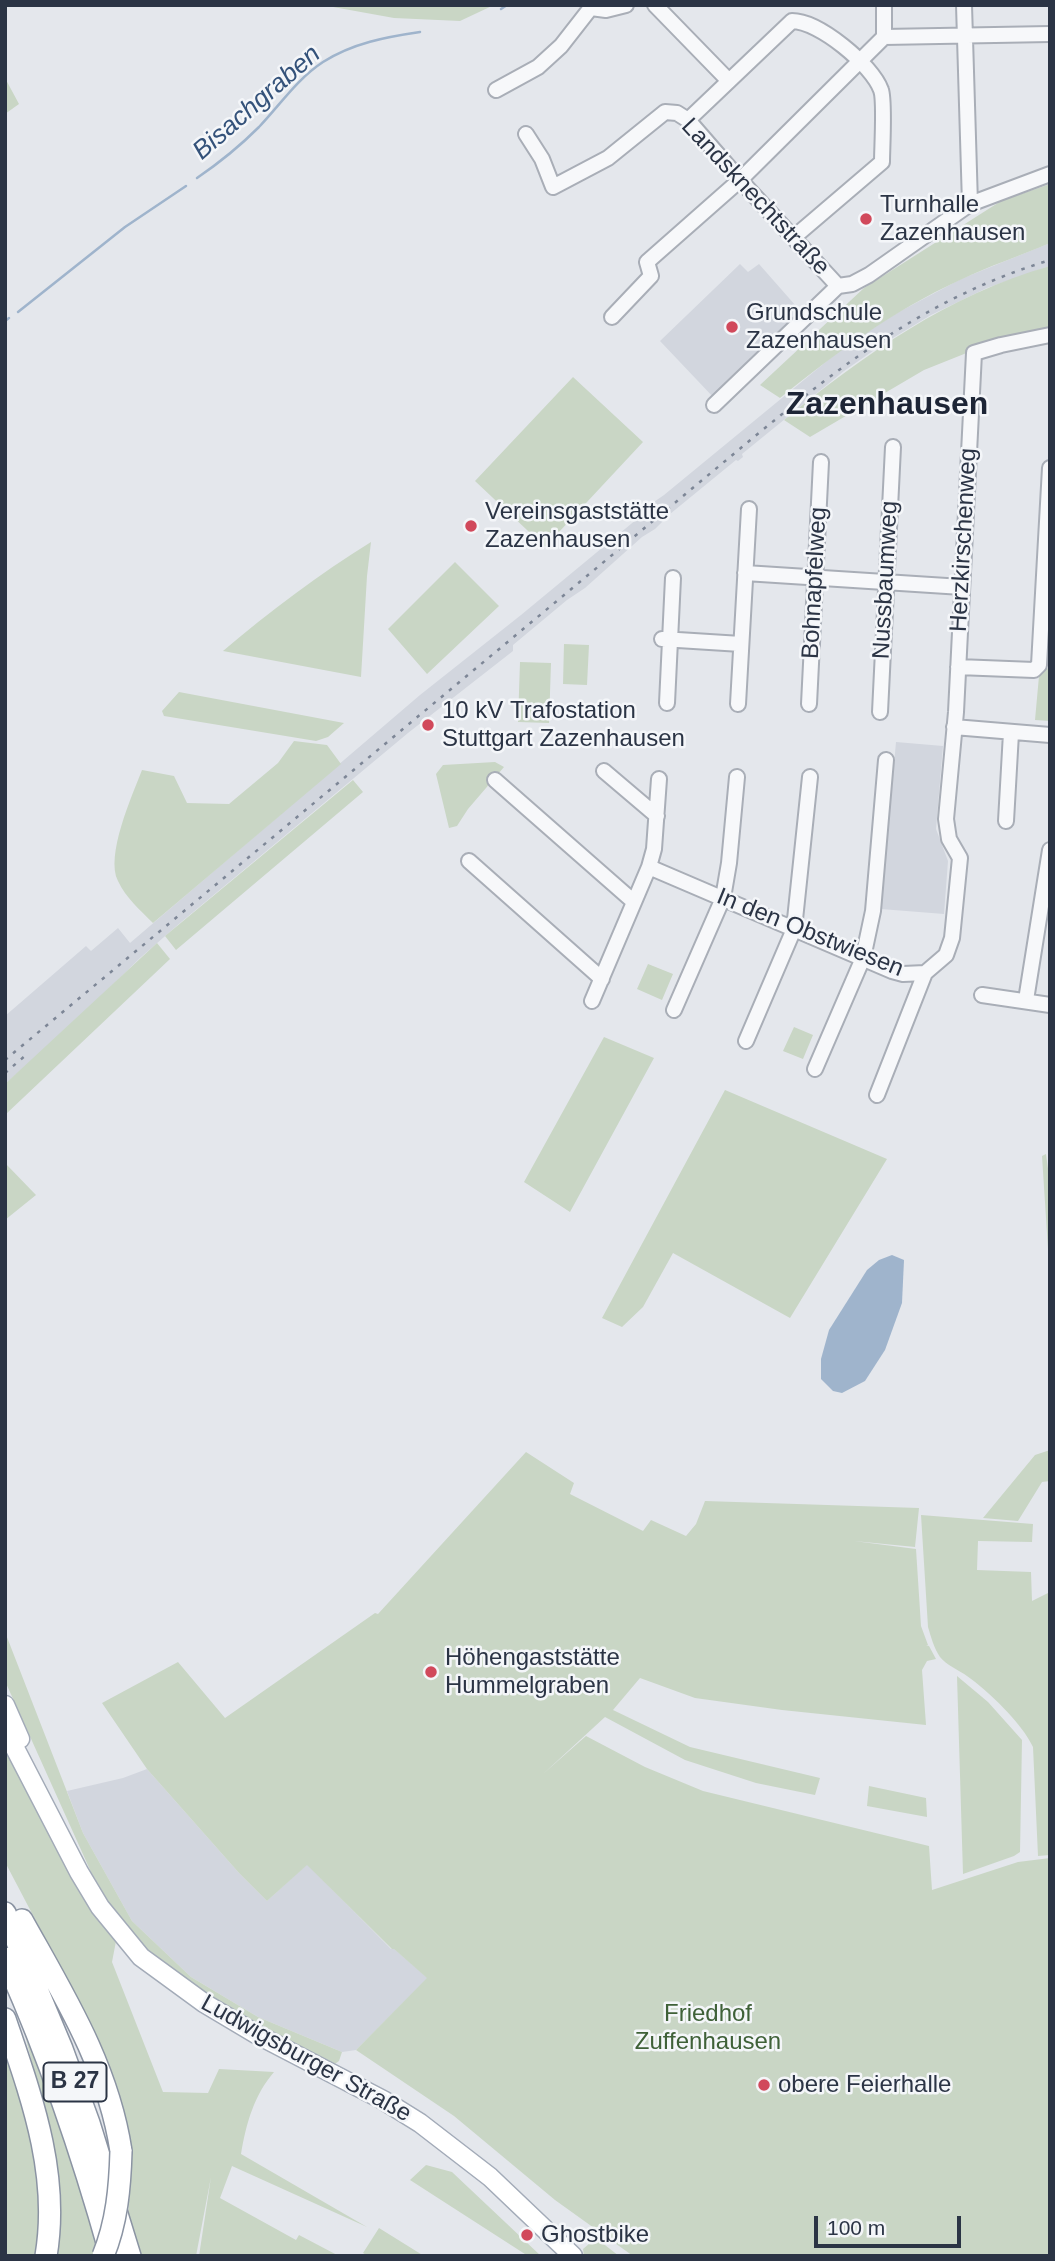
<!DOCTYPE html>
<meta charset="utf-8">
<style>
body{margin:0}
#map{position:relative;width:1055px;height:2261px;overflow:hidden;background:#e4e7ec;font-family:Arial,sans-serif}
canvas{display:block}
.frame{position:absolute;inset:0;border:7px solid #2b3445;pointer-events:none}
.scale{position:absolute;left:814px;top:2216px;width:147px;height:32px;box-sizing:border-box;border:4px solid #2b3445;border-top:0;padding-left:9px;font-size:21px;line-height:24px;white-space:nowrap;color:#2b3445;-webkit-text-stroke:5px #f4f6f9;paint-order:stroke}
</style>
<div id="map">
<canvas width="1055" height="2261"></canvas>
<div class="frame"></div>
<div class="scale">100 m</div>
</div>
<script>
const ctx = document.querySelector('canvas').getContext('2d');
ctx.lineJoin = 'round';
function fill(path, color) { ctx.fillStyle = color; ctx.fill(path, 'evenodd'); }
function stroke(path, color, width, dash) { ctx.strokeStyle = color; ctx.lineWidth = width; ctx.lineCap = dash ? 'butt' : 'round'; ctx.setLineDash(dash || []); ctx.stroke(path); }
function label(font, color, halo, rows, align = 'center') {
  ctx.font = font + ' Arial,sans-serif'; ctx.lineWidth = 5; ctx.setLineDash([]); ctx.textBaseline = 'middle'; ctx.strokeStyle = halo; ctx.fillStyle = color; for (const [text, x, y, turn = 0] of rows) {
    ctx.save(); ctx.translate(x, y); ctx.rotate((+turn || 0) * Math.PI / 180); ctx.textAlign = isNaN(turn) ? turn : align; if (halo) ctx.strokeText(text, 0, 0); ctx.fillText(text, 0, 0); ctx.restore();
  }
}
fill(new Path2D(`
 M1050 243V266L987 288 931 315 883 344 844 371 742 454 743 457 738 461 736 460 670 514 655 529 642 537 585 588 567 600 513 645V651L408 733 180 923 140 958 62 1035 5 1084V1016L86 946 91 951 118 928 130 943 420 695 521 615 637 519 641 511 664 495 844 347 895 314 961 279Z
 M740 264 748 272 759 264 803 314 715 399 660 341Z
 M896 742 943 746 936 829 948 861 944 914 881 909Z
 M147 1769 239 1873 267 1901 307 1864 391 1949 393 1948 428 1978 356 2050 342 2052 258 2017 191 1977 132 1921 83 1833 67 1791 123 1778Z`), '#d2d6de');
fill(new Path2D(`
 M322 5H494L460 21 394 18Z
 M5 78 19 104 5 114Z
 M1050 184V243C1020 256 989 266 960 280 893 311 837 352 780 398L760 385 864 288 1001 201Z
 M1050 266V332L989 344 924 370 810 437 784 420C865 354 948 295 1050 266Z
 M573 377 643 442 545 547 475 481Z
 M371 542 367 576 361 677 223 651C270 611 318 575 371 542Z
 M455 562 499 606 427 674 388 629Z
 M564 644 589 645 587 685 563 684Z
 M520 662 551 663 549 723 518 722Z
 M1045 668 1050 669V721L1035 720 1039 676Z
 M179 692 344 723 328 737 316 741 164 716 162 711Z
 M294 741 327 745 341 764 153 923C140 910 126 898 118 881 105 856 132 796 142 770L174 776 187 803 229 804 278 763Z
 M495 762 504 767 468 809 457 826 449 828 436 774 443 765Z
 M353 780 363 792 176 950 165 936Z
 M157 943 170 959 5 1115V1084Z
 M648 964 673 974 662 1000 637 989Z
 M794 1027 813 1035 803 1059 783 1051Z
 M604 1037 654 1058 570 1212 524 1182Z
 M725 1090 887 1159 790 1318 673 1253 643 1307 622 1327 602 1318Z
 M1046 1154 1050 1183V1280L1042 1156Z
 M5 1163 36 1195 5 1220Z
 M1050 1450V1481L1042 1482 1018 1521 983 1518 1035 1455Z
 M526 1452 574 1483 570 1494 643 1531 651 1520 686 1536 696 1524 705 1501 919 1508 915 1547 854 1541 916 1549 921 1626 928 1645H926L929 1646 936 1659 927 1661 922 1670 926 1725 782 1710 695 1698 640 1678 613 1710 690 1747 820 1778 815 1795 756 1783 685 1760 605 1717 543 1774 586 1736 645 1767 703 1791 929 1846 932 1890 1018 1862 1050 1858V2256H633L555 2200 454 2116 356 2050 427 1978 394 1949H392L307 1865 267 1901 239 1873 147 1769 102 1703 178 1662 225 1718 375 1613 378 1614Z
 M921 1515 1033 1524 1032 1542 978 1541 977 1570 1031 1572 1032 1601 1050 1592V1855L1038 1856 1033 1747C1022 1723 988 1691 967 1676 959 1670 946 1665 940 1657 934 1648 931 1637 928 1627Z
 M5 1632 83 1833 132 1921 191 1977 258 2017 342 2052 339 2061 332 2066 233 2016 169 1971 127 1933 91 1872 5 1681Z
 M957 1676 988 1702 1022 1740 1020 1852 1014 1856 963 1874Z
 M5 1739 117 1936 112 1962 163 2092 208 2093 219 2069 274 2072C254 2095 246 2124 241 2154L367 2227 232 2166 220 2198 296 2240 299 2235 339 2256H199L211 2177 196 2256H139L128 2215 132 2161 119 2092 89 2022 5 1862Z
 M869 1786 926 1798 927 1817 867 1806Z
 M25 2035 64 2123 102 2235 92 2256H52L49 2130Z
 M5 2046 31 2122 43 2206 39 2256H5Z
 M426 2165 452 2172 541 2256H528L410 2180Z
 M379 2228 424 2256H368L363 2253Z
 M596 2238 619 2256H584L583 2249Z`), '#c9d6c5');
fill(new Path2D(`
 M892 1255 904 1260 902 1303 885 1350 865 1381 842 1393 833 1391 821 1379V1359L829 1330 867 1270 879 1260Z`), '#9fb4cc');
stroke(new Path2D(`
 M501 9 507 5
 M197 178C219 163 240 146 259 127 280 105 297 79 323 62 353 43 386 37 420 32
 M18 312 125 227 186 186
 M5 321 9 318`), '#9fb4cc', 2.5);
const minor = new Path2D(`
 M655 5 729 81
 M964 5 970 204
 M591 8 606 10 626 5
 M884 37 1050 34
 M496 90 538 67 561 46 593 5
 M688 120 792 21C819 21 872 65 881 90 885 100 882 148 882 162L793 238
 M526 134 542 159 553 187 608 158 665 112 677 113 688 120 740 180 838 286
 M838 286 852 284 869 275 970 204 1050 174
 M612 317 651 276 647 262 740 180 884 37V5
 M714 405 838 286
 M745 573 962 587
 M662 639 741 644
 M958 667 1034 670 1039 665 1050 468
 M667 703 673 578
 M738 704 749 509
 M809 704 821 462
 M880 712 893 447
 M954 727 1050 735
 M604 771 657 816
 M495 780 634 902
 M1006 821 1011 733
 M469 861 602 979
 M649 867 892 971 903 974 925 973 946 955 952 938 960 858 949 839 946 819 956 712 974 353 1001 345 1050 335
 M982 995 1050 1005
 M1026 1000 1050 850
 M592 1001 649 867 654 849 659 779
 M674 1010 723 898 729 863 737 777
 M746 1041 794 929 810 777
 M815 1069 863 958 873 911 886 760
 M877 1095 925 973`);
const major = new Path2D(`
 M5 1705 20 1739
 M5 1729 79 1872 100 1907 141 1957 204 2003 256 2034 383 2100 420 2123 490 2177 573 2256`);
const highway = new Path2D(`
 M5 1913 62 2049 89 2123 130 2256
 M22 1920C63 1994 108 2065 121 2151
 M5 1958C48 2053 82 2153 110 2253
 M5 2019C31 2096 60 2173 46 2256`);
stroke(minor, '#a9aeb7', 18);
stroke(major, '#a3abb8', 21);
stroke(highway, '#8b94a3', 24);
stroke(minor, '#f7f8fa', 14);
stroke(major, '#fff', 18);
stroke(highway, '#fff', 21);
stroke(new Path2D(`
 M5 1060 754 437C849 359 930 297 1050 260
 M5 1073 26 1055`), '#7d8696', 2.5, [3.5, 7]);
const highwayBridge = new Path2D(`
 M103 2256C117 2222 120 2187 121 2151`);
stroke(highwayBridge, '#8b94a3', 24, []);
stroke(highwayBridge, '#fff', 21);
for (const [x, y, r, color] of [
 [866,219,7,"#d1495b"],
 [732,327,7,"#d1495b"],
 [471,526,7,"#d1495b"],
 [428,725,7,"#d1495b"],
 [431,1672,7,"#d1495b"],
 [764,2085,7,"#d1495b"],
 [527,2235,7,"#d1495b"]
]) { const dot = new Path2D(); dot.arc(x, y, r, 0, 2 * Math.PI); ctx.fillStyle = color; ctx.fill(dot); stroke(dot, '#f4f6f9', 2.5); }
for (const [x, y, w] of [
 [75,2082,63]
]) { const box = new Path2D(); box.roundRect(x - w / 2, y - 19.5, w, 39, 5); ctx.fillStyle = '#f4f6f9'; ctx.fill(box); stroke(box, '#2b3445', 2); }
label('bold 23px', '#2b3445', null, [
 ["B 27",75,2082]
]);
label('24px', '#2b3445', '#f4f6f9', [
 ["Landsknechtstraße",755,197,47],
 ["Herzkirschenweg",964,540,-87],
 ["Nussbaumweg",886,580,-87],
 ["Bohnapfelweg",815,583,-87],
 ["In den Obstwiesen",810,933,22],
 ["Ludwigsburger Straße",306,2059,29]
]);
label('24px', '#2b3445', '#f4f6f9', [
 ["Turnhalle",880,205],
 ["Zazenhausen",880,233],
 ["Grundschule",746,313],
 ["Zazenhausen",746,341],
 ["Vereinsgaststätte",485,512],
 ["Zazenhausen",485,540],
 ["10 kV Trafostation",442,711],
 ["Stuttgart Zazenhausen",442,739],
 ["Höhengaststätte",445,1658],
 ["Hummelgraben",445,1686],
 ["obere Feierhalle",778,2085],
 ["Ghostbike",541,2235]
], 'left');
label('24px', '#3f6138', '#f4f6f9', [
 ["Friedhof",708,2014],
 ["Zuffenhausen",708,2042]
]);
label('italic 26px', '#34527a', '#f4f6f9', [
 ["Bisachgraben",257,103,-41]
]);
label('bold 32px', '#1d2536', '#f4f6f9', [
 ["Zazenhausen",887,405]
]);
</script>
